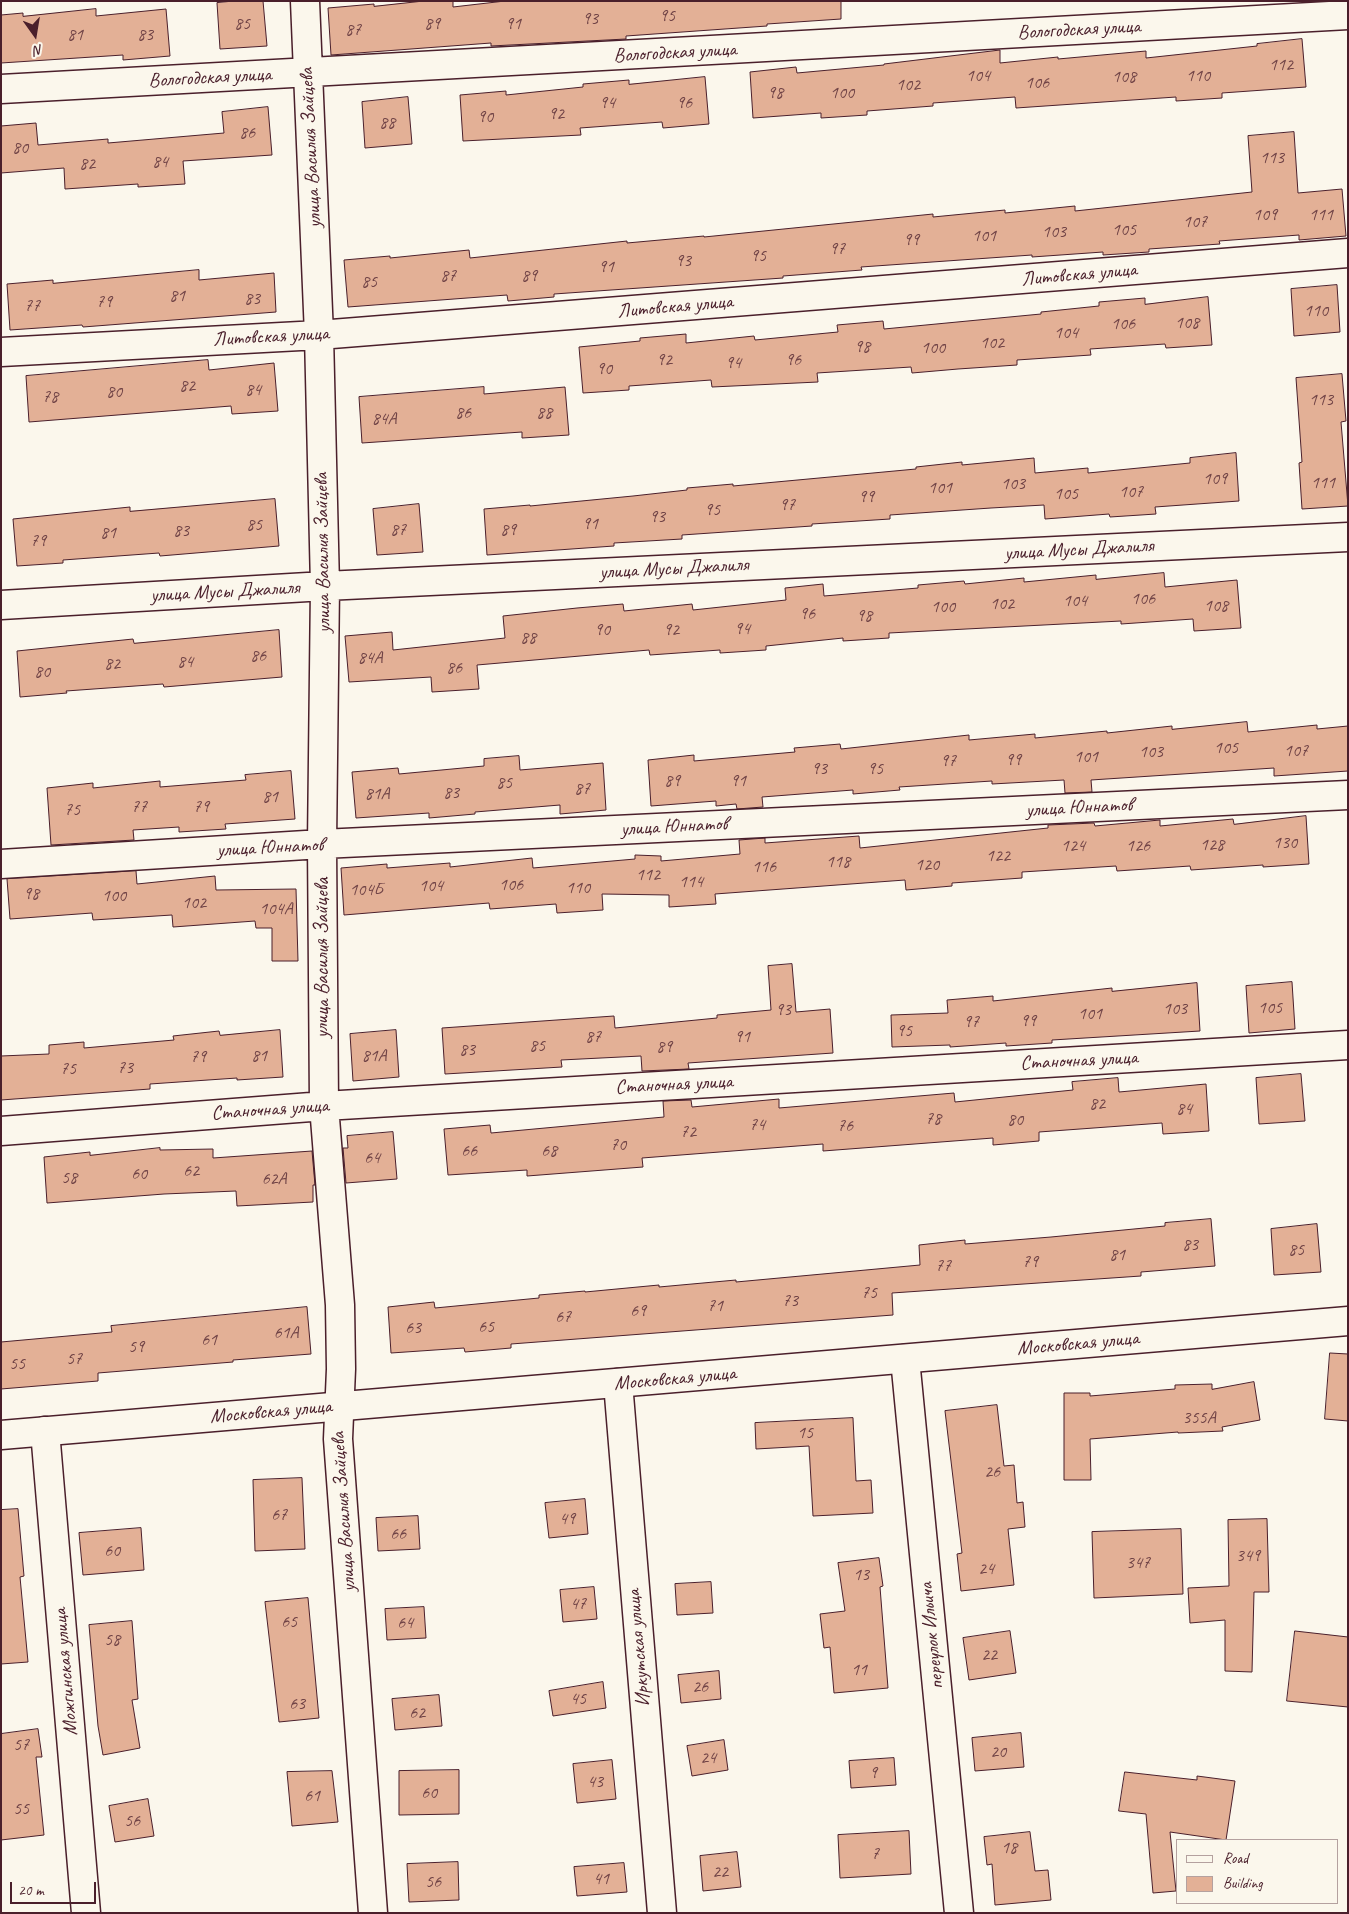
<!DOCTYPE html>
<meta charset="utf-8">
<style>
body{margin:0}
#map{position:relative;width:1349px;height:1914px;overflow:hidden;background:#fbf7ec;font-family:Caveat,sans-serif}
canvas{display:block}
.frame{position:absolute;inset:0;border:2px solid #4a1f2b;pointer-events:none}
.legend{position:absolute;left:1176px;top:1839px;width:162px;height:65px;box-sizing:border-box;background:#fbf7ec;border:1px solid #b4a19f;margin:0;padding:6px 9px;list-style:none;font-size:15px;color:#4a1f2b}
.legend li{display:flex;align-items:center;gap:10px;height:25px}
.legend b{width:25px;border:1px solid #b4a19f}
.north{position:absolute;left:10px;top:10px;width:50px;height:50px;-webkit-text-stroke:4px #fbf7ec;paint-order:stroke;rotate:167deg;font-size:14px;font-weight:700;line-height:20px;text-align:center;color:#4a1f2b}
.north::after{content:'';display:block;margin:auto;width:18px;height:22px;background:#4a1f2b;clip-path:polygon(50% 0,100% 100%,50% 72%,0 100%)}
.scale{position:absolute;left:10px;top:1882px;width:86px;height:22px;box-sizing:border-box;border:2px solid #4a1f2b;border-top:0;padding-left:6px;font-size:15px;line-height:18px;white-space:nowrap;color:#4a1f2b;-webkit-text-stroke:4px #fbf7ec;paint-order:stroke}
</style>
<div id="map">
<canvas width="1349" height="1914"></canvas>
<div class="frame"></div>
<ul class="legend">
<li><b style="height:6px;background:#fbf7ec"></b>Road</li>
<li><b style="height:14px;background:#e3b096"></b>Building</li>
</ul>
<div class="north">N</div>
<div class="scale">20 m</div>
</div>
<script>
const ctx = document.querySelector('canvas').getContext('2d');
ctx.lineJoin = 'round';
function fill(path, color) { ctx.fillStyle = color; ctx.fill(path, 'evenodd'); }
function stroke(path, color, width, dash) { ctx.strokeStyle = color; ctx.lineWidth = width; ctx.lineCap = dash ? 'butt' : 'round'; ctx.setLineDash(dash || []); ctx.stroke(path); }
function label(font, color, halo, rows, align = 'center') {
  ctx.font = font + ' Caveat,sans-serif'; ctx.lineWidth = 4; ctx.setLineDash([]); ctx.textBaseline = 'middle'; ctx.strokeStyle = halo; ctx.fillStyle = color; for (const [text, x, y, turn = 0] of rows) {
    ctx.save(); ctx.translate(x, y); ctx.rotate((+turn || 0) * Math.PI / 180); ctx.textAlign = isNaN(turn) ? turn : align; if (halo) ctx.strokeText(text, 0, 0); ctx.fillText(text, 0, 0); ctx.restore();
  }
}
const building = new Path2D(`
 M234 1H263L267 46 220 49 217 3Z
 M424 1H453V7L505 1H841V19L767 24V26L626 36V39L491 46V43L331 55 328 8 374 4V6Z
 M96 9V16L166 9 170 56 123 60V55L1 63V15L23 13V16Z
 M1302 39 1306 87 1222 93V98L1176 101V97L1016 108 1015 97 933 103V106L867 111V115L821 118V113L753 118 750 72 796 67 797 73 884 65V64L1000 50V63L1058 57V59L1146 51V58L1257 46V44Z
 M705 77 709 124 663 128 662 122 580 128 581 135 463 141 460 95 506 91V95L583 87V84L629 80V84Z
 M408 97 412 144 365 148 362 102Z
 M268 107 272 155 183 161 185 184 138 187V184L65 189 64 168 1 173V126L36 123 38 145 108 139V143L224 133 222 112Z
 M1294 132 1298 193 1342 189 1346 236 1299 240V235L1219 241 1220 244 1149 249V252L1103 255V252L1032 257V255L861 267 862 270 783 276V278L554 294V297L508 301 507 295 348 307 344 260 390 256V258L469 250 470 258 627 241V243L704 236V237L933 214V217L1005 210V213L1075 206V211L1252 192 1248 136Z
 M199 270V280L274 273 276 312 83 327 82 325 10 330 7 284 53 280V283Z
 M1337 285 1340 332 1294 336 1291 289Z
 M1208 297 1212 345 1166 348 1165 344 1090 349 1091 355 1017 360V365L958 369 912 373 911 367 817 373 818 382 712 387 711 380 629 386V390L583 393 579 347 640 341V338L686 334V343L754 336 755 340 838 332 837 325 883 321 884 329 1041 314V312L1099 306V302L1145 298V304Z
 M208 360 209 370 274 363 278 411 232 414 231 406 29 422 26 376Z
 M1342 374 1346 421 1341 422 1348 506 1302 509 1299 463 1302 462 1296 378Z
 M484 387V394L565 387 569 435 522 438V432L362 443 359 397Z
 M1236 453 1239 501 1155 507 1156 514 1110 517 1109 514 1045 519 1044 505 991 508 890 515V519L812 524V526L682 535V539L614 543V546L487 555 484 509 530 505V506L633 496 687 490V488L733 484V486L916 469V467L962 462V465L1034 458 1035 473 1088 468V473L1190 463V458Z
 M275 499 279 546 160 556 159 553 63 560V563L17 566 13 519 130 507V511Z
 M419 504 423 552 377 555 373 509Z
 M1164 573 1165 587 1237 580 1241 628 1194 631 1193 619 1121 624V621L889 633V638L843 641V638L766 646V650L720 653V650L650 655 649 650 477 665 479 689 432 692 431 677 349 682 345 636 392 632 393 650 505 638 503 616 577 608 623 604 624 611 692 604 693 610 786 600 785 588 823 584 824 596 918 588V585L964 581 965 584 1024 578V582L1096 575V579Z
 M279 630 282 677 164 687 163 684 66 691 67 693 20 697 17 651 133 639 134 643Z
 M1247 722 1248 732 1317 725V729L1348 726V771L1274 776V768L1091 780 1092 792 1065 793 1064 780 992 784V781L899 787 900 790 853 794V790L762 797 763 807 737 809 736 804 716 806V801L651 806 648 760 694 755V761L795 752 794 748 840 744 841 749 969 735V740L1035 734V738L1107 731V733L1172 726V729Z
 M519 756 520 770 603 763 606 810 560 814V805L475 812V814L429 818V813L356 818 352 772 398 768 399 774 484 766V759Z
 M291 771 295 819 225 824 226 829 179 832V827L133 830 134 840 51 845 47 788 93 783V788L160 781V787L246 780 245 775Z
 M1306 816 1309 864 1263 867V865L1191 870 1190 866 1117 871 1116 866 1022 872V878L952 883V886L906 890 905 880 715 894 716 904 669 907V895L602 894 603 910 557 913 556 904 490 909 489 903 344 915 341 868 387 864V868L450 863V867L532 858 533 868 635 859V855L661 856V861L740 854 739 840 765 838V843L859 836 860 848 1048 828V825L1094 823 1095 826 1160 820V826L1233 819 1234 824Z
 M136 871 137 884 215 876 216 890 296 889 298 961H272V928H256L255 921 173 927 172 915 93 920 92 913 10 919 7 879Z
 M792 964 796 1012 830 1009 833 1053 688 1063 689 1069 642 1071 641 1056 561 1060 562 1067 445 1074 442 1028 614 1016 615 1028 717 1018V1015L771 1010 768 966Z
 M1292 982 1295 1029 1249 1033 1246 986Z
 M1197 983 1200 1031 1052 1040V1043L1006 1046V1043L950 1047V1045L892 1047 891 1015 948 1013 947 1000 993 996V1001L1112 988V991Z
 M280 1030 283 1077 237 1080V1078L150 1084V1089L1 1100V1056L49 1054V1045L84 1042V1048L174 1040 173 1036 219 1031 220 1035Z
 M396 1030 399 1077 353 1081 350 1034Z
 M1301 1074 1305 1121 1259 1124 1256 1078Z
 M1118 1078 1119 1092 1206 1084 1209 1131 1163 1134 1162 1123 1039 1132V1141L993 1145V1138L823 1151V1144L642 1158 643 1167 527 1176V1170L448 1175 444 1129 490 1125 491 1133 664 1117 663 1101 691 1100 692 1107 779 1099V1108L954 1093 955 1102 1073 1090 1072 1082Z
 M393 1132 397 1179 346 1183 343 1148H348L347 1136Z
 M160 1148V1150L213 1149V1158L312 1151 315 1185H313V1202L237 1206 236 1191 164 1194 47 1203 44 1157 90 1152V1155Z
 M1211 1219 1215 1266 1141 1272V1276L892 1293 893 1315 511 1344V1348L465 1352 464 1348 391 1353 388 1307 434 1302 435 1308 539 1298V1295L585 1291V1292L659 1285V1287L736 1280V1282L920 1265 919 1245 965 1240V1244L1051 1237 1165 1226V1223Z
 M1317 1224 1321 1272 1274 1275 1271 1229Z
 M307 1307 311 1354 233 1360V1362L98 1373V1381L1 1389V1342L112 1332 111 1326Z
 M1330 1353 1348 1354V1421L1325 1419Z
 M1254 1382 1260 1420 1222 1427 1223 1431 1178 1433V1432L1090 1439 1091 1480H1064V1393H1090V1396L1175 1389V1385L1212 1384V1389Z
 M997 1405 1004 1466 1014 1465 1017 1503 1023 1502 1025 1527 1008 1529 1014 1585 961 1591 957 1554 962 1553 945 1411Z
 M853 1418 856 1481 871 1480 873 1513 813 1516 809 1446 756 1449 755 1423Z
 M302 1478 305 1549 255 1551 253 1480Z
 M585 1499 588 1534 549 1538 545 1503Z
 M18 1509 24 1576 20 1577 28 1662 1 1664V1510Z
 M418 1516 420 1549 378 1551 376 1518Z
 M1267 1519 1269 1592H1254L1252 1672 1225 1671V1620L1190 1623 1188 1588 1229 1586 1228 1520Z
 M141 1528 144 1570 83 1575 79 1533Z
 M1181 1529 1183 1594 1094 1598 1092 1532Z
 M879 1558 883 1586 880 1587 888 1688 834 1693 830 1647 824 1648 820 1614 845 1611 838 1563Z
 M711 1582 713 1613 677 1615 675 1584Z
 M594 1587 597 1619 563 1622 560 1590Z
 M308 1598 319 1718 279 1722 265 1602Z
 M424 1607 426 1638 387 1640 385 1609Z
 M132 1621 138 1699 132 1700 140 1748 103 1755 98 1726 89 1625Z
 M1010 1631 1016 1673 969 1680 963 1638Z
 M1295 1631 1348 1637V1707L1287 1701Z
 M719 1671 721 1699 681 1703 678 1675Z
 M603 1682 606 1708 553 1716 549 1691Z
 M439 1695 442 1726 395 1730 392 1699Z
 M38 1729 42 1757H36L44 1835 1 1840V1734Z
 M1021 1733 1024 1767 975 1771 972 1738Z
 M724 1740 728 1770 692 1776 687 1746Z
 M894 1758 896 1785 851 1788 849 1761Z
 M612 1760 616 1799 577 1803 573 1764Z
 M459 1770V1814L399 1815V1771Z
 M332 1771 338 1822 292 1826 287 1772Z
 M1125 1772 1197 1780V1776L1235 1781 1226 1840 1170 1832 1176 1891 1153 1893 1146 1814 1119 1811Z
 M148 1799 154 1836 115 1842 109 1806Z
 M909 1831 911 1874 840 1878 838 1835Z
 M1030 1832 1035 1871 1048 1870 1051 1900 995 1905 992 1864 987 1865 984 1837Z
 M737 1852 741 1887 703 1891 700 1856Z
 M458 1862 459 1900 409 1902 407 1864Z
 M624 1863 627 1892 577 1896 574 1867Z`);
fill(building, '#e3b096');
stroke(building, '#4a1f2b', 1);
const street = new Path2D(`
 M305 1 319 335 325 586 322 844 324 1106 340 1305 341 1369 338 1439 373 1913
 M1 89 1348 15
 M1 352 319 335 1348 253
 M1 605 325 586 1348 537
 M1 864 322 844 1348 795
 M1 1131 324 1106 1348 1045
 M905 1359 959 1913
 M618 1383 662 1913
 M45 1431 86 1913`);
const secondary = new Path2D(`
 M1 1435 1348 1321`);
stroke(street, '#4a1f2b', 31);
stroke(secondary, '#4a1f2b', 31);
stroke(street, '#fbf7ec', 28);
stroke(secondary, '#fbf7ec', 28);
label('18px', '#704346', null, [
 ["95",667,16],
 ["93",590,19],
 ["85",242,24],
 ["89",432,24],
 ["91",513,24],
 ["87",353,30],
 ["81",75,35],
 ["83",145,35],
 ["112",1281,65],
 ["104",978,76],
 ["110",1198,76],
 ["108",1124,77],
 ["106",1037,83],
 ["102",908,85],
 ["98",775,93],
 ["100",842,93],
 ["94",607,103],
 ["96",684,103],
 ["92",556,114],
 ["90",485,117],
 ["88",387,123],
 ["86",247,133],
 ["80",20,148],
 ["113",1272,158],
 ["84",160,162],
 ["82",87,164],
 ["109",1265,215],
 ["111",1321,215],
 ["107",1195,222],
 ["105",1124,230],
 ["103",1054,232],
 ["101",984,236],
 ["99",911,240],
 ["97",837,249],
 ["95",758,256],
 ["93",683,261],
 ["91",606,267],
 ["87",448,276],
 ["89",529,276],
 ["85",369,282],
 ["81",177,296],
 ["83",252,299],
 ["79",104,302],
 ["77",32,306],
 ["110",1316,311],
 ["108",1187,323],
 ["106",1123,324],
 ["104",1066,333],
 ["102",992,343],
 ["98",862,347],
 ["100",933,348],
 ["92",664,360],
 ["96",793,360],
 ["94",733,363],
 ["90",604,369],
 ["82",187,386],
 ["84",253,390],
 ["80",114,392],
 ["78",50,397],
 ["113",1321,400],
 ["86",463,413],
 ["88",544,413],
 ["84А",384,419],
 ["109",1215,479],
 ["111",1323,483],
 ["103",1013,484],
 ["101",940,488],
 ["107",1131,492],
 ["105",1066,494],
 ["99",866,497],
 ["97",787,505],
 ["95",712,510],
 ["93",657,517],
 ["91",590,524],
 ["85",254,525],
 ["87",398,530],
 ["89",508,530],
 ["83",181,531],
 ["81",108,533],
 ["79",38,541],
 ["106",1143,599],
 ["104",1075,601],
 ["102",1002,604],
 ["108",1216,606],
 ["100",943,607],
 ["96",807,614],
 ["98",864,616],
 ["94",742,629],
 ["90",602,630],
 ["92",671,630],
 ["88",528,638],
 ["86",258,656],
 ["84А",370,658],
 ["84",185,662],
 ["82",112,664],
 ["86",454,668],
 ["80",42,672],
 ["105",1226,748],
 ["107",1296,751],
 ["103",1151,752],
 ["101",1086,757],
 ["99",1013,760],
 ["97",948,761],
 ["93",819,769],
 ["95",875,769],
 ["89",672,781],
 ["91",738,781],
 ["85",504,783],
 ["87",582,789],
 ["83",451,793],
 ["81А",377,794],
 ["81",270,797],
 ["77",139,807],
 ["79",201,807],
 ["75",72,810],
 ["130",1285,843],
 ["128",1212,845],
 ["124",1073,846],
 ["126",1138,846],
 ["122",998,856],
 ["118",838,862],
 ["120",927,865],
 ["116",764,867],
 ["112",648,875],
 ["114",691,882],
 ["106",511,885],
 ["104",431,886],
 ["110",578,888],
 ["104Б",366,890],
 ["98",31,894],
 ["100",114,896],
 ["102",194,903],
 ["104А",276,909],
 ["105",1270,1008],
 ["103",1175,1009],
 ["93",783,1010],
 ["101",1090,1014],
 ["99",1028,1021],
 ["97",971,1022],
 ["95",904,1031],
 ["87",593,1037],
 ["91",742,1037],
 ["85",537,1046],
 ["89",664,1047],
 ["83",467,1050],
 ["81",259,1056],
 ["81А",374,1056],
 ["79",198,1057],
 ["73",125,1068],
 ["75",68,1069],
 ["82",1097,1104],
 ["84",1184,1109],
 ["78",933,1119],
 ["80",1015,1120],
 ["74",757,1125],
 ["76",845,1126],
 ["72",688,1132],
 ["70",618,1145],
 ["66",469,1151],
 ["68",549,1151],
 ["64",372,1158],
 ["62",191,1171],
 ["60",139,1174],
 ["58",69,1178],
 ["62А",274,1179],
 ["83",1190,1245],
 ["85",1296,1250],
 ["81",1117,1255],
 ["79",1030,1262],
 ["77",943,1266],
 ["75",869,1293],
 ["73",790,1301],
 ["71",715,1306],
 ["69",638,1311],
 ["67",563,1317],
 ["65",486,1327],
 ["63",413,1328],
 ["61А",286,1333],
 ["61",209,1340],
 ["59",136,1347],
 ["57",74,1359],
 ["55",17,1364],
 ["355А",1199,1418],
 ["15",805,1433],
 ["26",992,1472],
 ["67",279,1515],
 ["49",567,1519],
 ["66",398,1534],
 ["60",112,1551],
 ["349",1248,1556],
 ["347",1138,1563],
 ["24",986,1569],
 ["13",861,1575],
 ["47",578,1604],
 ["65",289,1622],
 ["64",405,1623],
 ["58",112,1640],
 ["22",989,1655],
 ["11",859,1670],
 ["26",700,1687],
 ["45",578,1699],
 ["63",297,1704],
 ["62",417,1713],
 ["57",21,1745],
 ["20",998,1752],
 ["24",708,1758],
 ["9",873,1773],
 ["43",595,1782],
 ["60",429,1793],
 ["61",312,1796],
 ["55",21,1809],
 ["56",132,1821],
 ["18",1009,1848],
 ["7",875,1854],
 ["22",720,1872],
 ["41",601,1879],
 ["56",433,1882]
]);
label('20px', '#4a1f2b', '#fbf7ec', [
 ["Вологодская улица",1079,30,-3],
 ["Вологодская улица",675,53,-3],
 ["Вологодская улица",210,78,-3],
 ["улица Василия Зайцева",311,148,-93],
 ["Литовская улица",1079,275,-5],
 ["Литовская улица",675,307,-5],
 ["Литовская улица",271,337,-3],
 ["улица Мусы Джалиля",1079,550,-3],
 ["улица Василия Зайцева",323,553,-91],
 ["улица Мусы Джалиля",674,569,-3],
 ["улица Мусы Джалиля",225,592,-3],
 ["улица Юннатов",1079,808,-3],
 ["улица Юннатов",674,827,-3],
 ["улица Юннатов",270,848,-3],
 ["улица Василия Зайцева",323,958,-90],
 ["Станочная улица",1079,1061,-3],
 ["Станочная улица",674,1085,-3],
 ["Станочная улица",270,1110,-4],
 ["Московская улица",1078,1344,-5],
 ["Московская улица",675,1379,-5],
 ["Московская улица",271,1412,-5],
 ["улица Василия Зайцева",344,1512,-94],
 ["переулок Ильича",932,1636,-96],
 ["Иркутская улица",639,1648,-95],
 ["Можгинская улица",66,1672,-95]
]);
</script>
